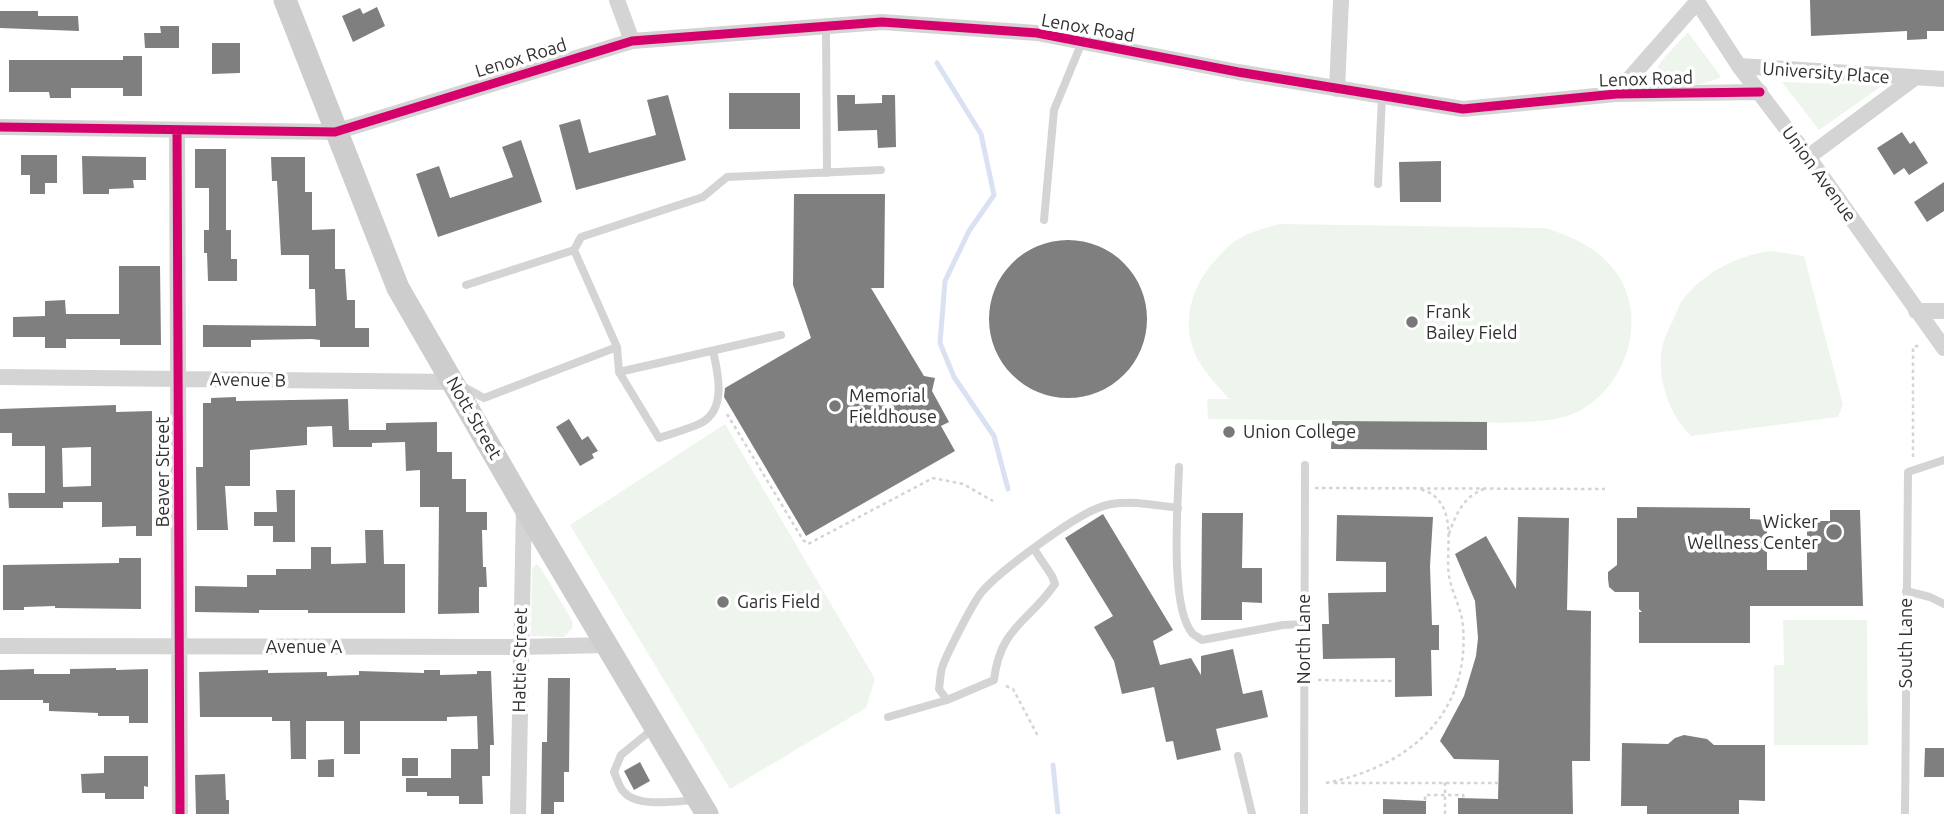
<!DOCTYPE html>
<style>
body{margin:0}
canvas{display:block;background:#fff}
</style>
<canvas width="1944" height="814"></canvas>
<script>
const ctx = document.querySelector('canvas').getContext('2d');
ctx.lineJoin = 'round';
function fill(path, color) { ctx.fillStyle = color; ctx.fill(path, 'evenodd'); }
function stroke(path, color, width, dash) { ctx.strokeStyle = color; ctx.lineWidth = width; ctx.lineCap = dash ? 'butt' : 'round'; ctx.setLineDash(dash || []); ctx.stroke(path); }
function label(font, color, halo, rows, align = 'center') {
  ctx.font = font + ' Ubuntu,sans-serif'; ctx.lineWidth = 7; ctx.setLineDash([]); ctx.textBaseline = 'middle'; ctx.strokeStyle = halo; ctx.fillStyle = color; for (const [text, x, y, turn = 0] of rows) {
    ctx.save(); ctx.translate(x, y); ctx.rotate((+turn || 0) * Math.PI / 180); ctx.textAlign = isNaN(turn) ? turn : align; if (halo) ctx.strokeText(text, 0, 0); ctx.fillText(text, 0, 0); ctx.restore();
  }
}
fill(new Path2D(`
 M1688 32 1721 77C1703 86 1667 91 1655 72L1662 60Z
 M1782 82 1883 85 1819 130Z
 M1279 224 1545 228C1585 240 1621 261 1630 305 1638 348 1614 396 1573 414 1543 426 1484 422 1451 422 1370 421 1289 420 1208 419L1207 399H1229C1218 386 1204 372 1196 356 1179 318 1194 280 1222 253 1227 248 1232 242 1239 239 1252 231 1265 228 1279 224Z
 M1771 251 1804 256 1843 405 1838 417 1691 436C1670 416 1656 377 1662 348 1664 338 1670 327 1674 318 1677 312 1679 304 1684 298 1705 272 1738 255 1771 251Z
 M725 424 875 679 866 708 730 789 570 525Z
 M536 564 540 567 573 622 572 629 564 637 531 636 532 570Z
 M1783 620H1867L1868 745H1774V665H1784Z`), '#eef5ec');
stroke(new Path2D(`
 M937 63 981 134 994 195 969 231 945 281 940 343 954 377 994 436 1008 489
 M1053 765 1058 814`), '#d9e1f2', 5);
fill(new Path2D(`
 M1810 0H1944V31H1927V39L1907 40V31L1811 36Z
 M377 7 385 26 353 42 342 16 360 8 363 14Z
 M0 11H38V16H78L79 31 0 28Z
 M160 26H179V48H145L144 33H161Z
 M212 43H240V73L212 74Z
 M123 56H142V96H123V88H71V98H50L49 92H9V60H123Z
 M729 93H800V129H729Z
 M668 95 686 160 576 190 559 125 580 119 589 153 656 135 647 100Z
 M837 95H855V104L882 103V95H895L896 147 878 148 877 130 838 131Z
 M1902 132 1910 144 1914 141 1928 163 1909 175 1904 168 1894 175 1877 148Z
 M521 140 542 202 438 237 416 174 439 166 450 198 513 177 502 147Z
 M195 149H226V230H231V259H237V281H208L207 253H204V230H209V188H195Z
 M21 155H57V183H45V194H30V175H21Z
 M82 156 146 157V180H133L134 188 109 189V194H83Z
 M271 157H305V192H312V230L335 229V269H345L347 300H355V328H369V347H320V340L312 339 251 340V347H203V325L316 326 315 289H309V255H281L277 181H272Z
 M1441 161V202H1400L1399 162Z
 M1944 182V211L1927 222 1914 202Z
 M794 194H885L884 288H871L924 376 935 378 932 391 949 422 941 426 955 451 806 536 724 397 725 388 811 338 793 285Z
 M989 319a79 79 0 1 1 158 0a79 79 0 1 1-158 0Z
 M119 266H160L161 345H120V339H66V348H45V337H13V317L45 316V301L65 300 66 314H119Z
 M236 397V401L348 399 349 430H386V423L437 422V452H452V479H466V512H487V530H482L483 567H486L487 587H479V613L438 614 439 507H420V470L406 471 405 442 372 443V447H333L332 426 307 427V445L250 450V486H225L228 530H197L196 467H203V403H211V398Z
 M116 405V412L152 411V536H136V526L102 527V502H63V508H9L8 493H45V446H12V433H0V409ZM91 447V486L63 487 62 448Z
 M569 419 582 440 588 436 598 451 592 454 594 458 580 466 556 427Z
 M1332 421 1487 422V450L1331 449Z
 M276 490H295V542H273V526H254V512H277Z
 M1637 507 1750 508V519L1767 520V570H1807V521H1830V510H1860L1863 606H1750V643H1639V612H1642L1639 609V592H1615L1609 587 1608 579V572L1617 565V518H1637Z
 M1202 513H1243L1242 568H1262V603L1242 602V620H1201Z
 M1103 514 1173 630 1153 641 1160 665 1191 658 1201 675V656L1233 649 1243 694 1262 690 1268 717 1216 729 1221 750 1177 760 1173 741 1166 742 1154 687 1122 694 1114 661 1094 627 1113 616 1065 538Z
 M1337 515 1433 517 1430 566 1432 625H1439V650H1431L1432 696 1395 697V658L1323 659 1322 624H1329L1328 593 1386 592V562L1336 561Z
 M1518 517 1569 518 1567 610 1591 611 1590 761H1572L1573 814H1458V798L1498 799 1499 760 1454 759 1440 741 1464 696 1476 656 1478 638 1475 601 1455 554 1486 536 1516 589Z
 M365 530H383L384 564H405V613H308V610H259V613L195 612V586L247 587V575H276V569H311V547H331V564L366 563Z
 M119 558H141V609L55 608V606L24 607V610H3V565L119 563Z
 M116 668V670L148 669V723H129V716H98V713L49 711V703H43V700H0V670L34 669V674H70V669Z
 M268 670V673L327 672V676L359 675V671L424 673V670H440V675L477 674V671H491L494 745H490V776H482L483 804H459V796H427V792H406V778H451V749H478L477 716 447 717V721H360V754H344V721H306V759H291L290 721H272V717H200L199 672Z
 M548 678H570L569 772H564V802H554V814H541L542 742H547Z
 M1684 735 1707 739 1714 745H1765V801L1739 800V814H1647V806H1621L1622 743 1668 744 1675 738Z
 M1925 748H1944V777H1924Z
 M104 756H148V787L144 786V799H105V793H82L81 774 104 773Z
 M402 758H418V776H402Z
 M334 759V777H318V760Z
 M640 762 650 781 634 790 624 771Z
 M225 774 226 800H229V814H196L195 775Z
 M1383 799 1426 801V814H1383Z`), '#7f7f7f');
stroke(new Path2D(`
 M727 414 803 540 808 544 933 478 963 484 993 501
 M1913 457V347L1922 345
 M1315 488 1605 489
 M1449 534C1456 514 1463 497 1484 489
 M1318 680 1395 681
 M1006 686 1013 689 1039 738
 M1326 783C1407 767 1470 716 1463 627 1462 609 1452 594 1449 576 1445 551 1457 513 1433 495 1429 492 1423 490 1418 488
 M1334 783H1499
 M1425 800V795H1463L1464 798
 M1445 814V782`), '#d4d4d4', 2.5, [3.5, 3.5]);
stroke(new Path2D(`
 M826 26 827 173
 M1378 184 1382 96
 M1044 220 1054 110 1082 42
 M466 285 574 250
 M617 347 619 372 659 438C673 433 689 429 701 423 727 409 718 373 713 351
 M619 372 781 335
 M462 386 484 398 617 347 574 250 581 237 703 197 727 177 881 170
 M1179 467C1178 503 1169 608 1193 634 1194 635 1201 639 1202 640L1283 625 1305 624
 M1034 549 1052 576 1055 584C1029 622 1000 627 994 680L947 700 939 689C940 683 940 675 942 668 946 655 973 603 981 593 999 571 1072 518 1098 508 1122 498 1152 505 1178 508
 M1906 591 1930 597 1944 604
 M888 717 947 700
 M654 728 621 755 614 772C617 778 619 788 624 792 637 808 677 801 696 800
 M1238 756 1252 814
 M1304 814 1305 465
 M1905 814 1908 472 1944 460`), '#d4d4d4', 8);
stroke(new Path2D(`
 M617 0 632 41
 M1696 0 1739 66 1808 157 1944 348
 M1739 66 1944 79
 M1337 89 1341 0
 M1616 94 1696 3
 M0 127 335 132 632 41 882 22 1037 33 1238 72 1463 109 1616 94 1760 92
 M177 130 180 814
 M1808 157 1913 79
 M1916 311H1944
 M0 377 453 382
 M0 646 520 647 608 645
 M518 814 524 506`), '#d4d4d4', 16);
stroke(new Path2D(`
 M285 0 398 288 524 506 707 814`), '#cdcdcd', 23);
stroke(new Path2D(`
 M0 127 335 132 632 41 882 22 1037 33 1238 72 1463 109 1616 94 1760 92
 M177 130 180 814`), '#d6006c', 9);
for (const [x, y, r, color] of [
 [1412,322,7,"#787878"],
 [835,406,7,"#787878"],
 [1229,432,7,"#787878"],
 [1834,532,9,"#787878"],
 [723,602,7,"#787878"]
]) { const dot = new Path2D(); dot.arc(x, y, r, 0, 2 * Math.PI); ctx.fillStyle = color; ctx.fill(dot); stroke(dot, '#fff', 2.5); }
label('18px', '#2f2f2f', '#fff', [
 ["Lenox Road",1088,28,10],
 ["Lenox Road",521,58,-17],
 ["University Place",1826,73,4],
 ["Lenox Road",1646,79,-2],
 ["Union Avenue",1819,174,54],
 ["Avenue B",248,380,1],
 ["Nott Street",474,418,60],
 ["Beaver Street",163,472,-90],
 ["North Lane",1304,639,-90],
 ["South Lane",1906,643,-90],
 ["Avenue A",304,647],
 ["Hattie Street",520,660,-89]
]);
label('18px', '#2f2f2f', '#fff', [
 ["Frank",1426,312],
 ["Bailey Field",1426,333],
 ["Memorial",849,396],
 ["Fieldhouse",849,417],
 ["Union College",1243,432],
 ["Wicker",1818,522,"right"],
 ["Wellness Center",1818,543,"right"],
 ["Garis Field",737,602]
], 'left');
</script>
